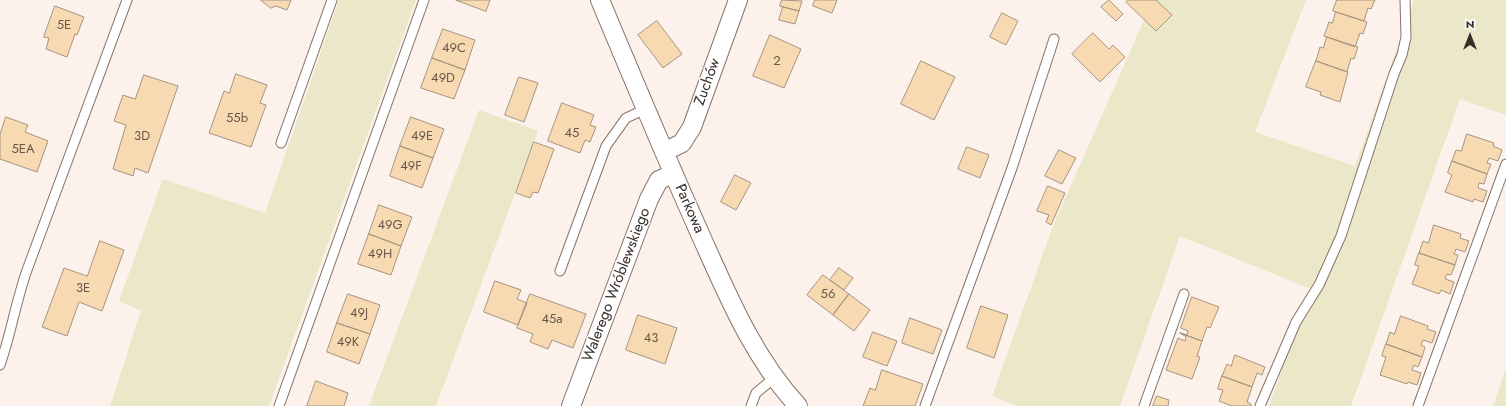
<!DOCTYPE html>
<meta charset="utf-8">
<style>
body{margin:0}
#map{position:relative;width:1506px;height:406px;overflow:hidden;background:#fcf1eb;font-family:Jost,sans-serif}
canvas{display:block}
.north{position:absolute;left:1450px;top:16px;width:40px;height:40px;-webkit-text-stroke:3px #fff;paint-order:stroke;rotate:0deg;font-size:11px;font-weight:700;line-height:16px;text-align:center;color:#372d28}
.north::after{content:'';display:block;margin:auto;width:14px;height:18px;background:#372d28;clip-path:polygon(50% 0,100% 100%,50% 72%,0 100%)}
</style>
<div id="map">
<canvas width="1506" height="406"></canvas>
<div class="north">N</div>
</div>
<script>
const ctx = document.querySelector('canvas').getContext('2d');
ctx.lineJoin = 'round';
function fill(path, color) { ctx.fillStyle = color; ctx.fill(path, 'evenodd'); }
function stroke(path, color, width, dash) { ctx.strokeStyle = color; ctx.lineWidth = width; ctx.lineCap = dash ? 'butt' : 'round'; ctx.setLineDash(dash || []); ctx.stroke(path); }
function label(font, color, halo, rows, align = 'center') {
  ctx.font = font + ' Jost,sans-serif'; ctx.lineWidth = 3; ctx.setLineDash([]); ctx.textBaseline = 'middle'; ctx.strokeStyle = halo; ctx.fillStyle = color; for (const [text, x, y, turn = 0] of rows) {
    ctx.save(); ctx.translate(x, y); ctx.rotate((+turn || 0) * Math.PI / 180); ctx.textAlign = isNaN(turn) ? turn : align; if (halo) ctx.strokeText(text, 0, 0); ctx.fillText(text, 0, 0); ctx.restore();
  }
}
fill(new Path2D(`
 M339 0H416L269 406H110L141 311 119 301 163 179 265 213Z
 M1156 0H1306L1255 132 1355 166 1414 0H1506V115L1460 99 1351 406H1269L1311 289 1180 236 1120 406H1017L992 396 1053 226 1144 20 1156 31 1171 15Z
 M479 110 538 131 436 406H369Z
 M1506 368V406H1493Z`), '#ebe7c9');
const building = new Path2D(`
 M261 0H291L287 10 276 6 271 8Z
 M456 0H490L486 11Z
 M782 0 802 1 799 11 780 6Z
 M815 0H837L832 13 813 6Z
 M1109 0 1123 14 1116 21 1101 7Z
 M1128 0H1156L1172 15 1156 31 1126 2Z
 M1337 0H1375L1371 9 1368 8 1364 21 1333 11Z
 M55 6 84 17 77 35 75 34 67 57 46 49 49 38 44 37Z
 M783 7 799 11 795 24 779 20Z
 M1336 12 1367 22 1363 34 1360 33 1355 47 1324 36 1329 22 1332 23Z
 M1002 13 1018 21 1006 45 990 37Z
 M657 21 682 54 663 68 638 35Z
 M443 29 475 40 465 70 432 58Z
 M1093 33 1109 49 1113 45 1125 57 1100 82 1072 54Z
 M770 35 801 49 784 88 753 76Z
 M1327 37 1358 47 1354 59 1351 58 1347 72 1316 61 1320 47 1323 48Z
 M432 58 465 70 454 99 421 88Z
 M921 61 955 77 934 120 901 104Z
 M1316 61 1348 72 1340 102 1320 95 1321 92 1306 87Z
 M236 74 267 85 260 103 266 105 251 147 209 133 224 91 229 93Z
 M144 75 178 86 148 173 135 168 133 176 113 169 126 125 114 121 123 95 135 99Z
 M519 77 538 83 524 122 505 115Z
 M562 103 594 115 590 125 596 127 590 142 585 140 580 153 548 141Z
 M6 117 28 125 25 132 48 141 37 172 0 159V135Z
 M411 117 444 129 433 158 400 146Z
 M1467 134 1494 143 1493 146 1502 150 1498 161 1489 158 1487 163 1491 164 1487 174 1452 161 1456 150 1461 151Z
 M534 142 554 149 538 193 533 192 530 198 516 193Z
 M400 146 433 158 422 188 390 176Z
 M967 147 989 155 980 178 958 169Z
 M1059 150 1076 158 1062 184 1045 176Z
 M1452 161 1487 174 1484 184 1479 183 1478 188 1487 191 1483 202 1474 199 1473 202 1445 192 1452 175 1448 173Z
 M735 175 751 183 736 210 721 202Z
 M1048 186 1065 193 1051 225 1046 222 1049 215 1037 211Z
 M379 205 412 217 401 246 369 234Z
 M1434 225 1461 234 1460 238 1469 241 1465 252 1456 249 1454 254 1458 255 1455 265 1419 253 1423 241 1428 243Z
 M369 234 401 246 391 275 358 264Z
 M100 241 124 250 102 311 79 302 67 336 42 327 64 268 87 276Z
 M1419 253 1455 265 1451 275 1447 274 1445 279 1454 282 1450 294 1441 290 1439 294 1412 284 1419 266 1415 265Z
 M839 268 853 278 844 290 830 280Z
 M823 275 849 294 833 315 807 295Z
 M495 281 521 290 517 299 527 303 518 325 484 312Z
 M348 294 380 305 370 334 337 323Z
 M530 294 586 314 573 348 552 340 548 349 530 342 533 334 517 328Z
 M849 294 870 310 854 331 833 315Z
 M1192 297 1219 307 1210 328 1207 327 1202 341 1180 333 1187 335 1188 331 1181 328Z
 M981 306 1008 315 994 358 967 348Z
 M638 315 677 328 665 364 626 350Z
 M1401 316 1428 326 1427 329 1436 332 1432 343 1423 340 1421 345 1425 347 1422 357 1386 344 1390 332 1394 334Z
 M910 318 942 330 933 354 902 343Z
 M337 323 370 334 359 364 327 352Z
 M873 332 897 341 887 366 863 357Z
 M1180 333 1202 341 1197 356 1200 357 1192 379 1166 370 1178 338 1185 341 1186 337Z
 M1386 344 1422 357 1418 367 1414 365 1412 370 1421 373 1417 385 1408 382 1407 384 1380 375 1386 357 1382 356Z
 M1235 355 1265 367 1262 375 1257 373 1252 387 1222 376 1227 364 1231 366Z
 M882 370 923 384 915 406H863L870 388 875 390Z
 M1222 376 1252 387 1247 402 1251 404V406H1232L1219 401 1223 390 1218 389Z
 M316 381 348 393 344 406H307Z
 M1157 396 1169 400 1168 406H1153Z`);
fill(building, '#f7d9b2');
stroke(building, '#a49480', 1);
const lane = new Path2D(`
 M281 143 332 0
 M560 271 606 146 626 118 646 109
 M0 365C11 334 16 301 27 270L127 0
 M279 406 424 0
 M751 406 756 393 774 378
 M925 406 1012 168 1054 39
 M1144 406 1184 294
 M1260 406 1296 322 1319 285 1341 236 1394 74 1402 55 1406 37 1405 0
 M1418 406 1506 164`);
const street = new Path2D(`
 M600 0C633 79 666 158 701 236 728 296 753 357 798 406
 M664 152 682 143 692 127 738 0
 M571 406 649 199 659 180 673 174`);
stroke(lane, '#897266', 11);
stroke(street, '#897266', 20);
stroke(lane, '#fff', 9);
stroke(street, '#fff', 18);
label('13px', '#67584a', null, [
 ["5E",64,26],
 ["49C",454,49],
 ["2",777,62],
 ["49D",443,79],
 ["55b",237,119],
 ["45",572,134],
 ["3D",142,137],
 ["49E",422,137],
 ["5EA",23,150],
 ["49F",411,167],
 ["49G",390,226],
 ["49H",380,255],
 ["3E",83,289],
 ["56",828,295],
 ["49J",359,314],
 ["45a",552,320],
 ["43",651,339],
 ["49K",348,343]
]);
label('15px', '#372d28', '#fff', [
 ["Zuchów",708,82,-70],
 ["Parkowa",689,209,66],
 ["Walerego Wróblewskiego",617,285,-69]
]);
</script>
